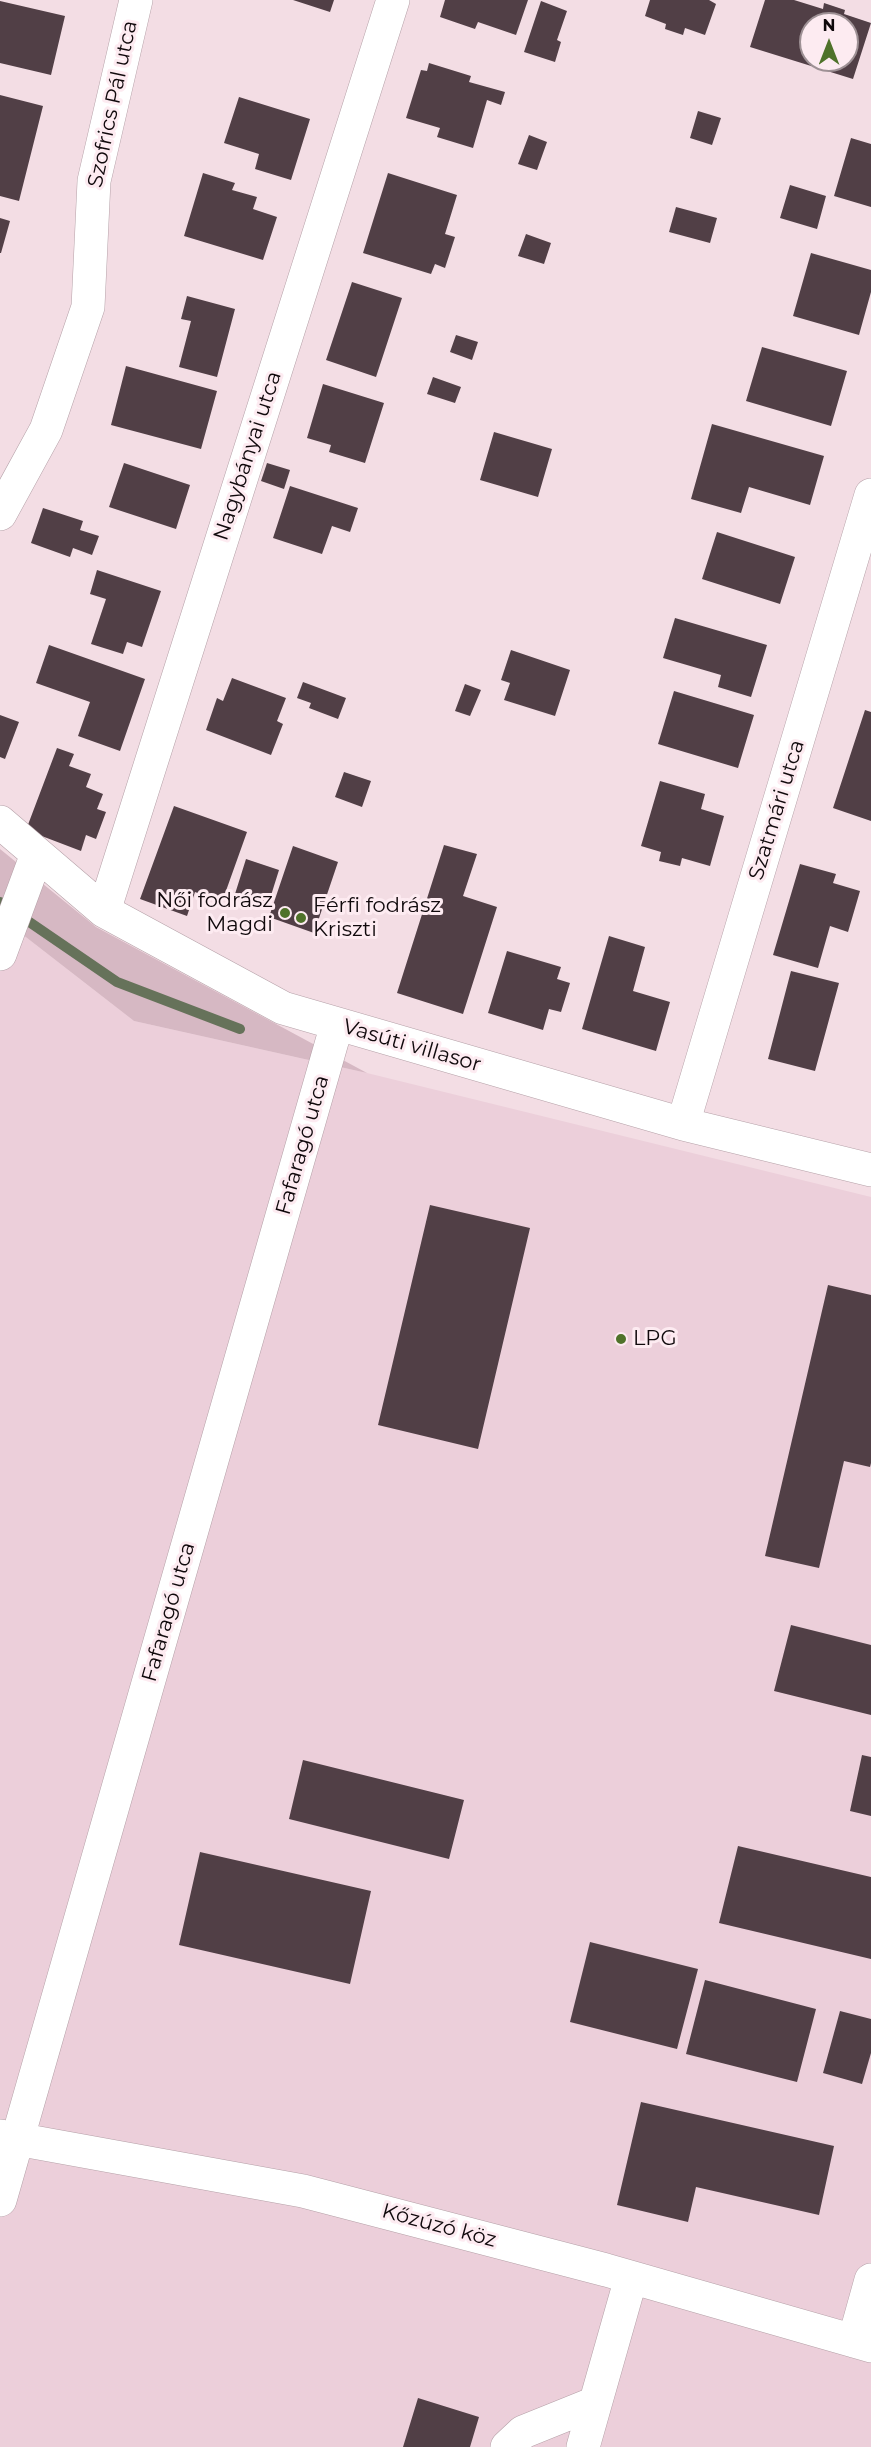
<!DOCTYPE html>
<meta charset="utf-8">
<style>
body{margin:0}
#map{position:relative;width:871px;height:2447px;overflow:hidden;background:#f3dde4;font-family:Montserrat,sans-serif}
canvas{display:block}
.north{position:absolute;left:799px;top:12px;width:60px;height:60px;box-sizing:border-box;background:#fdebf1;border:2px solid #9e9195;border-radius:50%;rotate:0deg;font-size:16px;font-weight:700;line-height:24px;text-align:center;color:#10090c}
.north::after{content:'';display:block;margin:auto;width:21px;height:27px;background:#4f722a;clip-path:polygon(50% 0,100% 100%,50% 72%,0 100%)}
</style>
<div id="map">
<canvas width="871" height="2447"></canvas>
<div class="north">N</div>
</div>
<script>
const ctx = document.querySelector('canvas').getContext('2d');
ctx.lineJoin = 'round';
function fill(path, color) { ctx.fillStyle = color; ctx.fill(path, 'evenodd'); }
function stroke(path, color, width, dash) { ctx.strokeStyle = color; ctx.lineWidth = width; ctx.lineCap = dash ? 'butt' : 'round'; ctx.setLineDash(dash || []); ctx.stroke(path); }
function label(font, color, halo, rows, align = 'center') {
  ctx.font = font + ' Montserrat,sans-serif'; ctx.lineWidth = 6; ctx.setLineDash([]); ctx.textBaseline = 'middle'; ctx.strokeStyle = halo; ctx.fillStyle = color; for (const [text, x, y, turn = 0] of rows) {
    ctx.save(); ctx.translate(x, y); ctx.rotate((+turn || 0) * Math.PI / 180); ctx.textAlign = isNaN(turn) ? turn : align; if (halo) ctx.strokeText(text, 0, 0); ctx.fillText(text, 0, 0); ctx.restore();
  }
}
fill(new Path2D(`
 M0 917 134 1021 367 1073 871 1197V2447H0Z`), '#eccfda');
fill(new Path2D(`
 M0 849 96 927 367 1073 134 1021 0 917Z`), '#d6b8c3');
stroke(new Path2D(`
 M0 902 117 982 240 1029`), '#66725a', 10);
fill(new Path2D(`
 M293 0H334L330 12Z
 M445 0H528L516 35 478 22 475 29 440 17Z
 M650 0H709L716 4 705 35 685 28 683 35 665 29 666 24 645 16Z
 M765 0H794L823 9 824 3 845 10 844 14 871 23 853 79 750 47ZM811 24H847V60H811Z
 M0 1 65 16 51 75 0 63Z
 M541 1 567 11 557 40 561 42 555 62 524 52Z
 M429 63 471 76 469 82 505 92 501 105 487 100 473 148 437 137 440 128 406 118 421 70 427 71Z
 M0 95 43 106 19 201 0 196Z
 M239 97 310 119 291 180 255 169 259 154 224 143Z
 M698 111 721 118 712 145 690 138Z
 M529 135 547 142 537 170 518 164Z
 M851 138 871 144V207L834 196Z
 M203 173 235 183 232 190 257 197 253 209 277 217 263 260 184 236Z
 M388 173 457 195 445 234 455 237 445 268 435 264 431 274 363 253Z
 M790 185 826 196 817 229 780 218Z
 M676 207 717 218 710 243 669 232Z
 M0 218 10 221 1 253H0Z
 M526 234 551 243 544 264 518 256Z
 M811 253 871 270V292L859 335 793 316Z
 M352 282 402 298 376 377 326 360Z
 M187 296 235 309 217 377 179 367 191 321 181 319Z
 M456 335 478 342 472 360 450 352Z
 M762 347 847 371 831 426 746 401Z
 M126 366 217 391 201 449 111 425Z
 M433 377 461 387 455 403 427 394Z
 M323 384 384 403 365 463 329 452 331 445 307 438Z
 M712 424 824 456 810 505 749 487 741 513 691 499Z
 M494 432 552 449 538 497 480 480Z
 M124 463 190 485 176 529 109 507Z
 M267 463 290 470 284 489 261 481Z
 M290 486 358 508 350 532 332 526 322 554 273 538Z
 M43 508 83 521 80 530 99 536 92 555 73 548 70 557 31 543Z
 M717 532 795 557 780 604 702 579Z
 M97 570 161 591 142 647 127 642 123 654 91 644 106 599 90 594Z
 M675 618 767 645 751 697 718 687 721 675 663 658Z
 M49 645 145 679 120 751 78 736 90 702 36 683Z
 M511 650 570 670 555 716 504 700 510 683 501 680Z
 M232 678 286 698 277 721 283 724 271 755 206 730 217 698 223 701Z
 M303 682 346 698 338 719 309 708 311 703 297 698Z
 M465 684 481 690 470 716 455 711Z
 M674 691 754 715 738 768 658 744Z
 M865 710 871 712V821L833 808Z
 M0 715 19 722 5 759 0 757Z
 M57 748 74 754 69 766 91 774 86 787 103 794 97 809 106 812 96 839 86 835 81 851 26 830Z
 M344 772 371 781 362 807 335 797Z
 M660 781 705 794 701 809 724 816 710 866 682 858 680 866 659 861 661 852 641 846Z
 M174 806 247 832 222 902 195 892 187 916 140 899Z
 M444 845 477 854 463 896 497 907 463 1014 397 993Z
 M293 846 338 862 314 933 269 917Z
 M246 859 279 870 268 905 235 894Z
 M800 864 836 874 833 883 860 891 848 932 830 926 818 968 773 955Z
 M609 936 645 947 633 991 670 1002 656 1051 582 1029Z
 M507 951 561 967 557 979 570 983 561 1012 549 1009 543 1030 488 1013Z
 M791 971 839 983 815 1071 768 1059Z
 M430 1205 530 1228 478 1449 378 1425Z
 M828 1285 871 1295V1463L870 1467 844 1461 819 1568 765 1556Z
 M791 1625 871 1645V1715L774 1691Z
 M862 1755 871 1757V1816L850 1811Z
 M303 1760 464 1800 449 1859 289 1819Z
 M738 1846 871 1877V1959L719 1923Z
 M200 1852 371 1891 350 1984 179 1945Z
 M590 1942 698 1969 677 2049 570 2022Z
 M705 1980 816 2009 797 2082 686 2054Z
 M840 2011 871 2019V2053L862 2084 823 2073Z
 M641 2102 834 2146 819 2215 696 2187 688 2222 617 2205Z
 M418 2398 479 2417 470 2447H403Z`), '#513f46');
const minor = new Path2D(`
 M0 514 46 430 88 307 94 181 136 0
 M0 822 104 911 283 1008 683 1124 871 1170
 M104 911 393 0
 M0 954 37 854
 M683 1124 871 495
 M0 2136 303 2191 606 2270 871 2346
 M0 2200 337 1024
 M854 2341 871 2280
 M507 2447 523 2432 595 2403
 M583 2447 631 2278`);
stroke(minor, '#b5a1a8', 34);
stroke(minor, '#fff', 33);
for (const [x, y, r, color] of [
 [285,913,6,"#4f722a"],
 [301,918,6,"#4f722a"],
 [621,1339,6,"#4f722a"]
]) { const dot = new Path2D(); dot.arc(x, y, r, 0, 2 * Math.PI); ctx.fillStyle = color; ctx.fill(dot); stroke(dot, '#fdebf1', 2); }
label('21px', '#10090c', '#fdebf1', [
 ["Szofrics Pál utca",113,104,-78],
 ["Nagybányai utca",248,456,-72],
 ["Szatmári utca",777,810,-73],
 ["Vasúti villasor",412,1046,16],
 ["Fafaragó utca",303,1145,-74],
 ["Fafaragó utca",169,1612,-74],
 ["Kőzúzó köz",439,2226,15]
]);
label('21px', '#10090c', '#fdebf1', [
 ["Női fodrász",273,901,"right"],
 ["Magdi",273,925,"right"],
 ["Férfi fodrász",313,906],
 ["Kriszti",313,930],
 ["LPG",633,1339]
], 'left');
</script>
